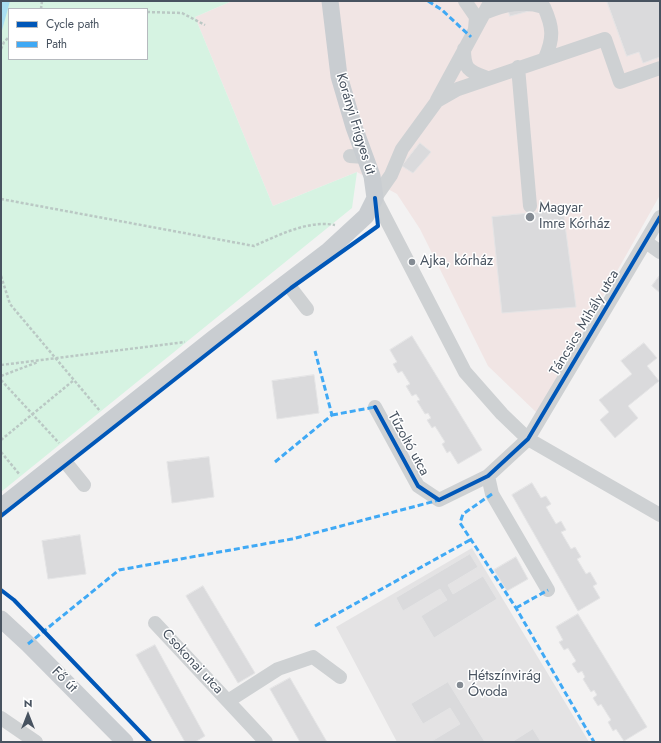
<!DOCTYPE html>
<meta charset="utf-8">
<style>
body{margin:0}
#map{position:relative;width:661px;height:743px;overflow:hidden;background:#f3f2f2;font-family:Jost,sans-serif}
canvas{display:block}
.frame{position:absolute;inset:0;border:2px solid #485360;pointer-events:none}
.legend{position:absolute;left:8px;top:8px;width:140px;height:52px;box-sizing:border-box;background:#fff;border:1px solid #b6babf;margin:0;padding:5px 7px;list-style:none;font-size:12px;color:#485360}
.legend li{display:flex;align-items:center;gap:8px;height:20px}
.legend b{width:20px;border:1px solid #b6babf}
.north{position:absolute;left:8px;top:695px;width:40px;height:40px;-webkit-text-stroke:3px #fff;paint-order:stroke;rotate:0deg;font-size:11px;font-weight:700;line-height:16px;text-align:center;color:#485360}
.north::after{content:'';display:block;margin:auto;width:14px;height:18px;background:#485360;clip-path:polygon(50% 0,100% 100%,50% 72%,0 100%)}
</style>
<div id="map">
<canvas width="661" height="743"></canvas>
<div class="frame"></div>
<ul class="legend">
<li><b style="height:5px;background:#0057b8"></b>Cycle path</li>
<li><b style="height:5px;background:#3fa9f5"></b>Path</li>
</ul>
<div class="north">N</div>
</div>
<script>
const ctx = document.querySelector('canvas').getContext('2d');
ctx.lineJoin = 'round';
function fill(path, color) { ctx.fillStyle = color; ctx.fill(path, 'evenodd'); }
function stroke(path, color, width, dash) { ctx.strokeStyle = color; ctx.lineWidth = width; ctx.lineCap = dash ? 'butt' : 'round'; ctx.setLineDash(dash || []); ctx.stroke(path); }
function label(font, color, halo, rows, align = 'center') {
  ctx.font = font + ' Jost,sans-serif'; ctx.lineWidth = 3; ctx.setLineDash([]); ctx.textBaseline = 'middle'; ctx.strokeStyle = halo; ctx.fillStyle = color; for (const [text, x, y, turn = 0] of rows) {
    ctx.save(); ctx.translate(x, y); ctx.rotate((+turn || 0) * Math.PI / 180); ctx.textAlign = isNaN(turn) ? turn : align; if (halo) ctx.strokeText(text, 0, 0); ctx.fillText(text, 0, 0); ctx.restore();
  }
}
fill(new Path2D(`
 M472 548 589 742H397L336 627Z`), '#e4e3e4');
fill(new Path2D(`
 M232 1H660V195L537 413 488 366 420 229 397 194 357 172 273 206 195 17Z`), '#f1e5e4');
fill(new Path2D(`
 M1 1H232L195 17 273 206 357 172 352 208 1 492ZM9 9H147V59H9Z`), '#d6f3e2');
fill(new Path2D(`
 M1 1H10L1 34Z`), '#a9dff2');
const building = new Path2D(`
 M505 1 533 10 510 16Z
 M607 1H660V57L643 63 639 52 627 56Z
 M420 143 431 152 413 173 402 166Z
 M563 210 576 307 502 313 492 217Z
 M660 275V293L652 286Z
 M412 336 482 450 458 464 450 451 447 453 442 444 445 442 435 426 432 428 427 420 431 418 428 413 425 414 417 401 420 400 416 394 412 396 406 386 410 384 402 371 398 373 393 364 397 362 390 350Z
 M644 343 657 358 647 366 659 381 628 406 638 418 615 438 600 420 609 412 599 400 632 374 621 361Z
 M314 375 319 413 277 419 272 381Z
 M209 457 214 497 172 503 167 462Z
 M532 483 541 498 546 496 551 504 546 507 556 524 561 521 566 530 561 532 571 549 575 547 581 557 577 559 586 574 590 572 597 584 593 586 600 598 578 611 512 495Z
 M80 535 86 574 48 579 42 541Z
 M470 554 478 567 448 585 453 594 483 576 497 599 434 638 421 616 447 600 440 589 403 611 396 598Z
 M516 557 528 579 507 591 494 570Z
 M203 586 255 673 238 683 186 596Z
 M578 614 647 727 624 741 616 729 613 731 608 722 611 720 601 704 598 706 593 698 597 695 594 690 591 692 583 679 585 677 582 671 578 673 572 664 576 661 568 648 564 650 559 642 563 640 556 627Z
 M155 645 205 736 195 742H185L136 655Z
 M290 678 327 742H300L270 689Z
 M448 682 485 742 432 741 460 724 450 708 423 724 411 704Z
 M533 729 541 742H512Z`);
fill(building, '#dadadc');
stroke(building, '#e4e4e5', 1);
stroke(new Path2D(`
 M41 9 42 1
 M147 12 182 13 205 25
 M1 49 4 42 9 37
 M1 199 254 246C279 235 308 220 335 225
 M1 276 10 304 100 411
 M1 365 185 342
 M1 376 38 362
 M1 380 59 443
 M1 440 74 380
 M1 452 20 475`), '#bac8c4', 2.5, [3, 2]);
stroke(new Path2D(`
 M465 1 476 17 475 29
 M484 13C504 5 523 0 544 7 553 27 554 38 545 58
 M464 49C464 70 469 71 487 78
 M518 67 530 206
 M660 68 620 82 605 39 458 89 437 101 402 149 391 175 375 198 465 372 502 414 528 439 660 515
 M437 100 488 6
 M350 156 365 157
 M646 242 660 252
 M287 283 307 309
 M375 407 418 486 439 500 488 476 528 439 660 217
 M63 459 84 485
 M488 476 492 494 548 590
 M155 623 266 742
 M228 701 278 669 313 657 340 677
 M1 718 36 742`), '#ced1d3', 14);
stroke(new Path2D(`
 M1 507 214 338 328 251 366 216 375 198 372 176 354 127 339 76 330 1
 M1 619 28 644 125 742`), '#c9cdd1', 17);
stroke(new Path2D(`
 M428 1 442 10 471 37
 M332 415 375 407
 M275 462 332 415 315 351
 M492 494 463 514 460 523 516 608 594 742
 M516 608 548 590
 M315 626 470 540
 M28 644 119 570 292 539 439 500`), '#3fa9f5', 3, [6, 3]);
stroke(new Path2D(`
 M375 407 418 486 439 500 488 476 528 439 660 217
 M1 516 291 288 378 226 375 198
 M1 590 14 600 150 742`), '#0057b8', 4);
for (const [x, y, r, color] of [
 [530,217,5,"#848b93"],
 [412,262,4,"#848b93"],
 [460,685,4,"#848b93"]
]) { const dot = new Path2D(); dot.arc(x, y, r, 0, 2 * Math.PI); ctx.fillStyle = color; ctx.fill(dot); stroke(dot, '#fff', 1.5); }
label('14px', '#485360', '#fff', [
 ["Korányi Frigyes út",355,124,73],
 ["Táncsics Mihály utca",585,323,-59],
 ["Tűzoltó utca",408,444,61],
 ["Csokonai utca",192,662,47],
 ["Fő út",64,680,45]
]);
label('14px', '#485360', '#fff', [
 ["Magyar",539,209],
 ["Imre Kórház",539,225],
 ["Ajka, kórház",420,262],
 ["Hétszínvirág",468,677],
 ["Óvoda",468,693]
], 'left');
</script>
